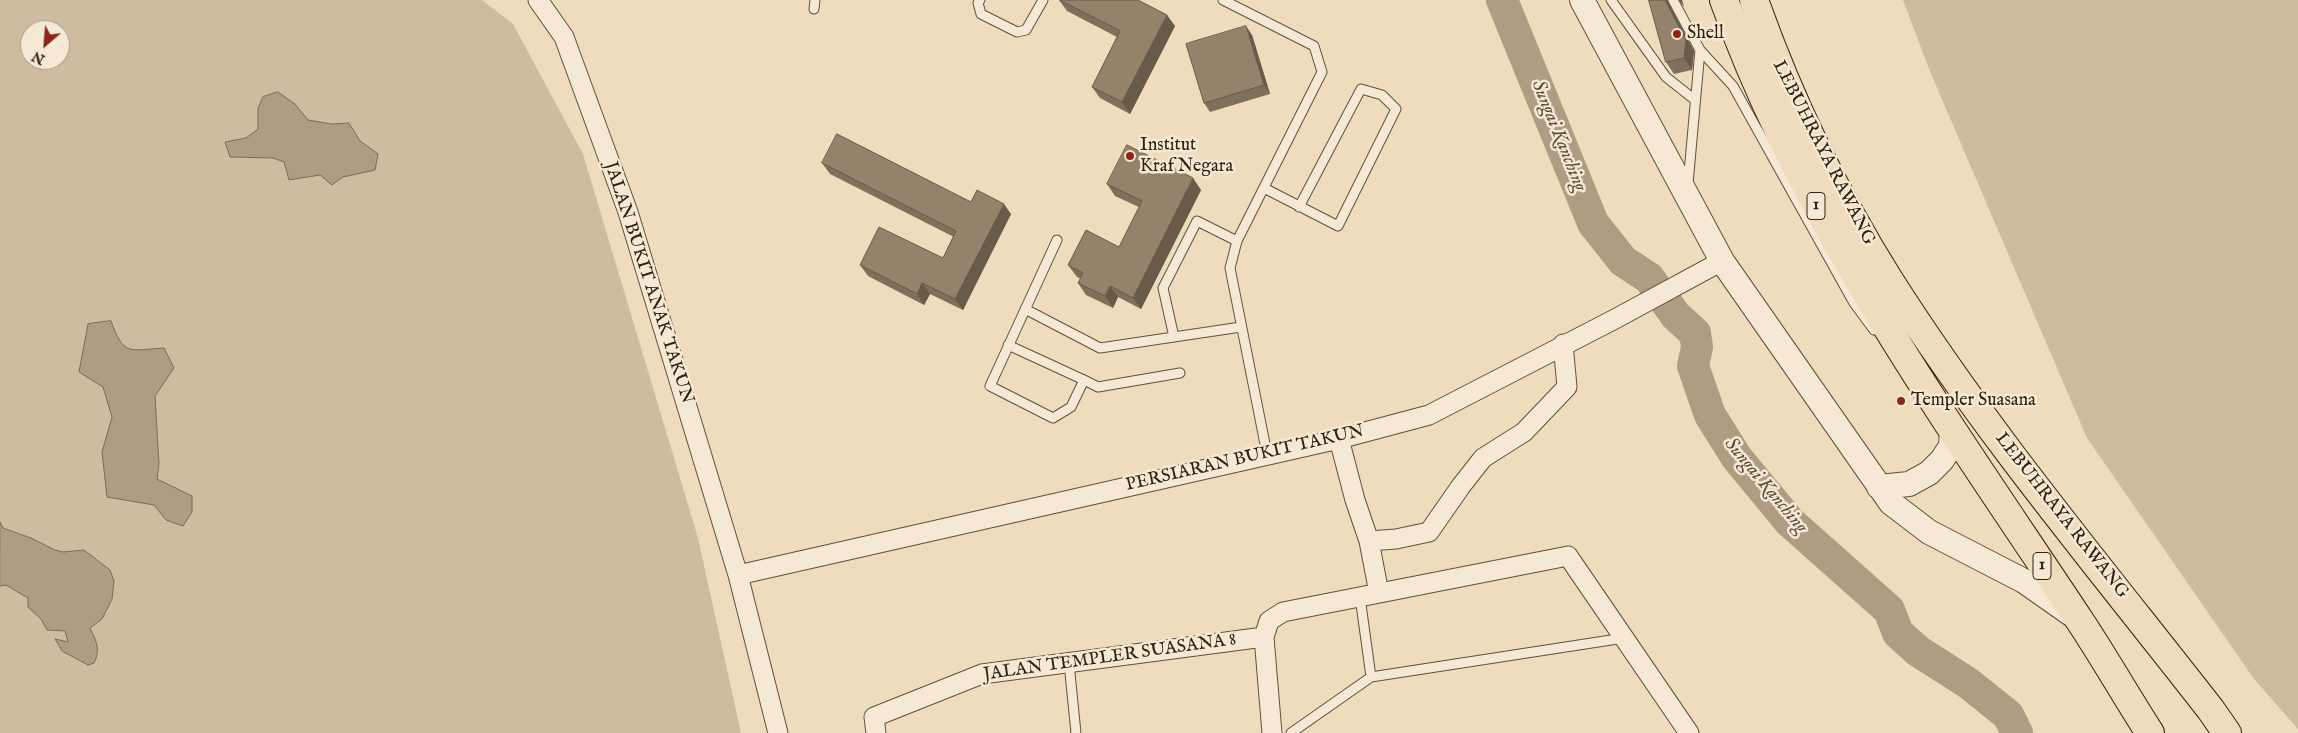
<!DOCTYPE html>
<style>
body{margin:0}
#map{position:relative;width:2298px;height:733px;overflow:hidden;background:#efdcbd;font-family:"IM FELL English",serif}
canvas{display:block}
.north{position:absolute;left:20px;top:20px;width:50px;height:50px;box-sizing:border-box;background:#f5e8d4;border:1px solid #a79886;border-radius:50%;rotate:207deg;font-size:14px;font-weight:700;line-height:20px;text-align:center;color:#322110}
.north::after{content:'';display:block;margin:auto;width:18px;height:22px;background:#8f2418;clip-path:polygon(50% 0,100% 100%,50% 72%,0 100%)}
</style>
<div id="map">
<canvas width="2298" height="733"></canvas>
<div class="north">N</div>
</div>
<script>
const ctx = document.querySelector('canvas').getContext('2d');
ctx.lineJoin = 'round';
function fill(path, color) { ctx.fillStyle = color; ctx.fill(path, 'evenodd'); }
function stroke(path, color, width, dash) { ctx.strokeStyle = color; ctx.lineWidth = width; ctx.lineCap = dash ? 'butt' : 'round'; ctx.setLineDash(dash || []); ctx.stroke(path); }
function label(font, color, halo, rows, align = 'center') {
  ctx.font = font + ' "IM FELL English",serif'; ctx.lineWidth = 5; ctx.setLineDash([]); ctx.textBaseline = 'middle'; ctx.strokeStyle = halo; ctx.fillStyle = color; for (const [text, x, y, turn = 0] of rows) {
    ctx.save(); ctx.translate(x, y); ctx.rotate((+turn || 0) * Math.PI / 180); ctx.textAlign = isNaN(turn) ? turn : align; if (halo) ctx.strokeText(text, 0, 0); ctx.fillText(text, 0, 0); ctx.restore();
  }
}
fill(new Path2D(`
 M0 0H482L513 24 583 154 698 538 741 733H0ZM30 30H60V60H30Z
 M1903 0H2298V729L2254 679 2087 438 1929 69Z`), '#cfbca0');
const water = new Path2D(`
 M278 92 295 104 308 120 332 124 349 123 360 141 378 154 375 170 343 177 332 185 320 175 289 180 284 162 273 158 230 157 225 142 246 138 258 129V108L263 97Z
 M111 321C124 357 129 350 164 348L174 368 155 396 159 464 157 479 192 496V512L183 526 166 520 154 505 107 497 102 452 112 417 103 387 79 372 88 324Z
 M0 522 3 528 31 538 55 550 63 552 84 550 110 570 114 581 112 599 102 619 90 628C96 641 101 649 94 663L88 665 62 651 55 639 68 642 65 631 47 630 41 619 28 607V598L6 585 0 586Z`);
fill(water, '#af9c82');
stroke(water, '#7d6b54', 1);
stroke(new Path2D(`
 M1502 0 1593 223 1623 261 1649 278 1676 316 1695 333 1697 347 1693 366 1710 415 1737 458 1790 522 1889 610 1898 633 1918 651 1968 683 2008 715 2017 733`), '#af9c82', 32);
const service = new Path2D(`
 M980 0 978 3 981 14 1017 32 1026 30 1043 0
 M1223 0 1314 46 1322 72 1237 241 1230 268 1267 454
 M1611 0 1666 77 1695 100
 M1673 0 1700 50 1733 86 1854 303 1874 330
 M814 9 815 0
 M1688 184 1700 50
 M1264 188 1338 226 1396 109 1382 95 1361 89 1299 207
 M1025 309 1100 348 1241 327
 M1174 337 1163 288 1197 221 1237 241
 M1008 345 1084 380 1071 407 1053 418 990 386 1057 240
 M1084 380 1098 387 1180 373
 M1360 597 1371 677
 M1069 663 1076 733
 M1291 733 1371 677 1624 638`);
const minor = new Path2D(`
 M538 0 564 37 628 212 738 575 778 733
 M1339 439 1355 500 1369 541 1379 593
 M1369 541 1396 539 1429 532 1461 486 1483 458 1524 432 1567 387 1563 344
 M738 575 1339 439 1429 415 1615 319 1722 261
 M876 733 874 717 982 674 1264 637
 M1272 733 1264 637 1269 621 1283 612 1568 556 1689 733`);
const tertiary = new Path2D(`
 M1582 0 1722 261 1891 503 1929 532 2024 581 2071 614
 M1879 487 1909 484 1929 473 1942 460 1951 446 1952 430`);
const trunk = new Path2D(`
 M1724 0C1805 226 1948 422 2080 621 2104 657 2126 696 2150 733
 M1754 0C1788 96 1835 194 1889 280 1985 431 2101 569 2211 710L2227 733`);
stroke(service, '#61503b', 11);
stroke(minor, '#61503b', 21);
stroke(tertiary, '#61503b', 26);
stroke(trunk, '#322110', 30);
stroke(service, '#f5e8d4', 9);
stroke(minor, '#f5e8d4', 19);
stroke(tertiary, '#f5e8d4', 24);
stroke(trunk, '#efdcbd', 28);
fill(new Path2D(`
 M1059 0 1175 26 1130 114 1100 98 1092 87 1117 37 1067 11Z
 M1649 0H1667L1694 51 1692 70 1674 74 1666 62Z
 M1252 35 1270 94 1210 112 1204 103Z
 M822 163 971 202 1011 214 963 310 930 294 924 305 868 276 860 265 943 258 954 237 830 174Z
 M1107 184 1201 190 1141 309 1118 297 1113 308 1086 295 1078 283 1081 279 1077 277 1068 265 1119 247 1139 207 1115 196Z`), '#7f705b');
fill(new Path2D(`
 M1665 0H1667L1694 51 1692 70 1684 58Z
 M1679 0H1682L1684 7Z
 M1167 15 1175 26 1130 114 1122 102Z
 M1246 26 1252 35 1270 94 1264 85Z
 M1193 178 1201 190 1141 309 1133 298Z
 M1004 204 1011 214 963 310 955 299Z
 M922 283 930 294 924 305 917 294Z
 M1110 286 1118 297 1113 308 1105 296Z`), '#685b4a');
const building = new Path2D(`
 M1060 0H1138L1167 15 1122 102 1092 87 1120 31Z
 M1649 0H1665L1686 40 1684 58 1666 62Z
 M1246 26 1264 85 1204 103 1186 44Z
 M837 134 971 202 977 190 1004 204 955 299 922 283 917 294 860 265 879 227 943 258 956 231 822 163Z
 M1127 145 1193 178 1133 298 1110 286 1105 296 1078 283 1083 273 1068 265 1086 230 1119 247 1142 201 1107 184Z`);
fill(building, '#94826a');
stroke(building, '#685b4a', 1);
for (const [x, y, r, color] of [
 [1677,34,5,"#8f2418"],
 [1130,156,5,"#8f2418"],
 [1901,401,5,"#8f2418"]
]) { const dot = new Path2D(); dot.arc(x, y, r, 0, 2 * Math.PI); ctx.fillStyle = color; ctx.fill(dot); stroke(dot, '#f5e8d4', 2); }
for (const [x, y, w] of [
 [1816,206,18],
 [2042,566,18]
]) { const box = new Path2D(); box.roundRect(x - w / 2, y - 13.5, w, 27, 4); ctx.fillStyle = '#f5e8d4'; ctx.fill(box); stroke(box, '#322110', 1); }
label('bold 16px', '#322110', null, [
 ["1",1816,206],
 ["1",2042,566]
]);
label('18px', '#322110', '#f5e8d4', [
 ["Shell",1687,34],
 ["Institut",1140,146],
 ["Kraf Negara",1140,167],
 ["Templer Suasana",1911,401]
], 'left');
label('18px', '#322110', '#f5e8d4', [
 ["LEBUHRAYA RAWANG",1823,153,63],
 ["JALAN BUKIT ANAK TAKUN",648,283,72],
 ["PERSIARAN BUKIT TAKUN",1245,459,-13],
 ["LEBUHRAYA RAWANG",2061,516,52],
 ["JALAN TEMPLER SUASANA 8",1110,658,-8]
]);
label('italic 19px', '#5e4c38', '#f5e8d4', [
 ["Sungai Kanching",1558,136,68],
 ["Sungai Kanching",1765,486,50]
]);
</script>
